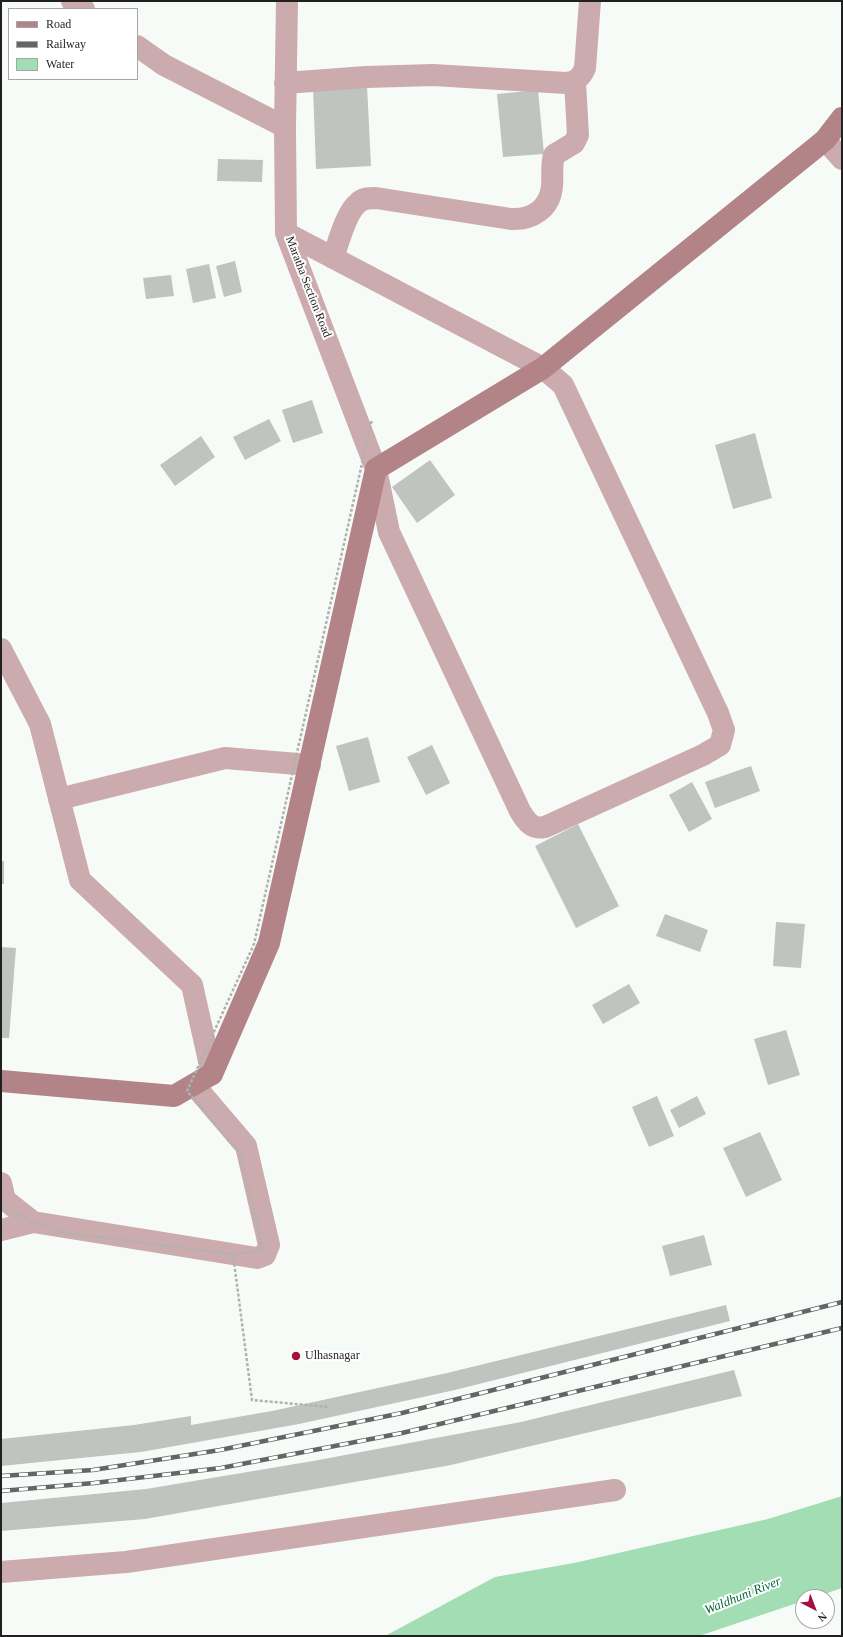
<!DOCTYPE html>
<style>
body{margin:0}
#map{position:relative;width:843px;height:1637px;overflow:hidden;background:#f7fbf8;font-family:Georgia,serif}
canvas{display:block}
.frame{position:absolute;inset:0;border:2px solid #1f201f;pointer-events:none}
.legend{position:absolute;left:8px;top:8px;width:130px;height:72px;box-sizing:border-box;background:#fff;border:1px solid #a5a6a5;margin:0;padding:5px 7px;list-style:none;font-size:12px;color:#1f201f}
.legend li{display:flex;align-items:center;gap:8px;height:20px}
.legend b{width:20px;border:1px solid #a5a6a5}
.north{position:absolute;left:795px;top:1589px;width:40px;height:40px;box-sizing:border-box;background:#fff;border:1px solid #a5a6a5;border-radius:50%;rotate:138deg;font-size:11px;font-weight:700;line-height:16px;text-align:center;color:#1f201f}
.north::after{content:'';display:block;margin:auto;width:14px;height:18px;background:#a70f3e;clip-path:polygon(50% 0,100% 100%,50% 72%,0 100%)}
</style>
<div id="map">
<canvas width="843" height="1637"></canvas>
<div class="frame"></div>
<ul class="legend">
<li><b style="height:5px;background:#b28488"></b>Road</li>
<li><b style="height:5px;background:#646665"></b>Railway</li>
<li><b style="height:11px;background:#a2ddb4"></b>Water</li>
</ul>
<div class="north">N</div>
</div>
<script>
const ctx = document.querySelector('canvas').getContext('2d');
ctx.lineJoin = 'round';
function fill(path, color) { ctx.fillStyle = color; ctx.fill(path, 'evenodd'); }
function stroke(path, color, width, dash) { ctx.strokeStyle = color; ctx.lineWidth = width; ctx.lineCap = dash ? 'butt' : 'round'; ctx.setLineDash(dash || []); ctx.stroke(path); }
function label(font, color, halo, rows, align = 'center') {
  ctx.font = font + ' Georgia,serif'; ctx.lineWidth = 4; ctx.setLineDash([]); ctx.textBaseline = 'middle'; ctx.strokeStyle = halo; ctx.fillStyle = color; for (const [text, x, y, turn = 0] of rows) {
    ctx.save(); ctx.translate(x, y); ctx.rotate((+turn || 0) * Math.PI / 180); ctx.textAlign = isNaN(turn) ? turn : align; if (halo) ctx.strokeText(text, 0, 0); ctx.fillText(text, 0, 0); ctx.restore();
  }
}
fill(new Path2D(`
 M842 1496V1588L816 1597H803V1601L699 1636H385L495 1577 574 1563 768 1519Z`), '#a2ddb4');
fill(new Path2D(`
 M367 85 371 166 316 169 313 88Z
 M538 90 544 154 503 157 497 94Z
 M218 159 263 160 262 182 217 181Z
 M235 261 242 292 224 297 216 266Z
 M209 264 216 298 193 303 186 269Z
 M171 275 174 296 146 299 143 278Z
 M312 400 323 433 293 443 282 410Z
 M269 419 281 441 245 460 233 437Z
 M755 433 772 498 733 509 715 445Z
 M201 436 215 457 175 486 160 465Z
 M430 460 455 495 417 523 392 487Z
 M368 737 380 782 349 791 336 746Z
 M432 745 450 783 426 795 407 757Z
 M751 766 760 791 715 808 705 782Z
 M692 782 712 819 689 832 669 795Z
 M578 824 619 906 576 928 535 846Z
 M1 861H4V884H1Z
 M665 914 708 930 700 952 656 936Z
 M776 922 805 924 801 968 773 966Z
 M1 947 16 948 9 1038H1Z
 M629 984 640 1003 603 1024 592 1005Z
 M786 1030 800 1075 768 1085 754 1039Z
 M657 1096 674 1136 649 1147 632 1107Z
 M697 1096 706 1114 679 1128 670 1110Z
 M760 1132 782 1180 746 1197 723 1148Z
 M704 1235 712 1265 670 1276 662 1246Z
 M726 1305 730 1321 455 1390 299 1424 141 1452 1 1466V1439L134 1425 191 1416V1425L272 1411 447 1373Z
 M734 1370 742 1396 451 1465 145 1519 1 1531V1503L146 1489 313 1461 521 1422Z`), '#c0c4c1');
stroke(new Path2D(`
 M72 1 84 9
 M137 46 164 65 285 127
 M285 83 366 77 433 75 566 83C576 82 581 78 585 68L590 1
 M825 140 842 159
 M286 233 543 368 563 385 718 713 724 730 720 745 703 755 545 827C532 830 526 821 520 811L389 532 376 469 286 233 285 127 287 1
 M333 258C338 244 346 212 358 203 363 198 369 198 376 198L511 219C532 220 550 209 552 186 553 175 551 166 554 155L574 143 578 135 575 82
 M1 649 40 724 80 880 192 985 212 1074
 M59 799 225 758 310 765
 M1 1183 5 1200 33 1222
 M1 1230 33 1222 257 1258 265 1255 269 1245 246 1146 194 1085
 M1 1572 126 1562 615 1490`), '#cbabad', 22);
stroke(new Path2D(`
 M1 1081 174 1096 212 1074 269 943 376 469 543 368 825 140 842 118`), '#b28488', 22);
const rail = new Path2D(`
 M1 1476 93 1470 220 1450 402 1413 842 1302
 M1 1491 94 1483 221 1468 402 1433 842 1328`);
stroke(rail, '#646665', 4.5);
stroke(rail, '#fff', 3, [9]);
stroke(new Path2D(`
 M1 1197 3 1209 59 1232 233 1254 263 1251 240 1153 187 1091 254 944 372 419
 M233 1254 252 1400 329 1407`), '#afb2b0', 2.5, [3, 2]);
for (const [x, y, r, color] of [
 [296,1356,5,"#a70f3e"]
]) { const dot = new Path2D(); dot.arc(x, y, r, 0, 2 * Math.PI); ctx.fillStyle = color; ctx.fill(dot); stroke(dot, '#fff', 1.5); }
label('12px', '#1f201f', '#fff', [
 ["Maratha Section Road",308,287,69]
]);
label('12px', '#1f201f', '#fff', [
 ["Ulhasnagar",305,1356]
], 'left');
label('italic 13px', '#056939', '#fff', [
 ["Waldhuni River",743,1596,-22]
]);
</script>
